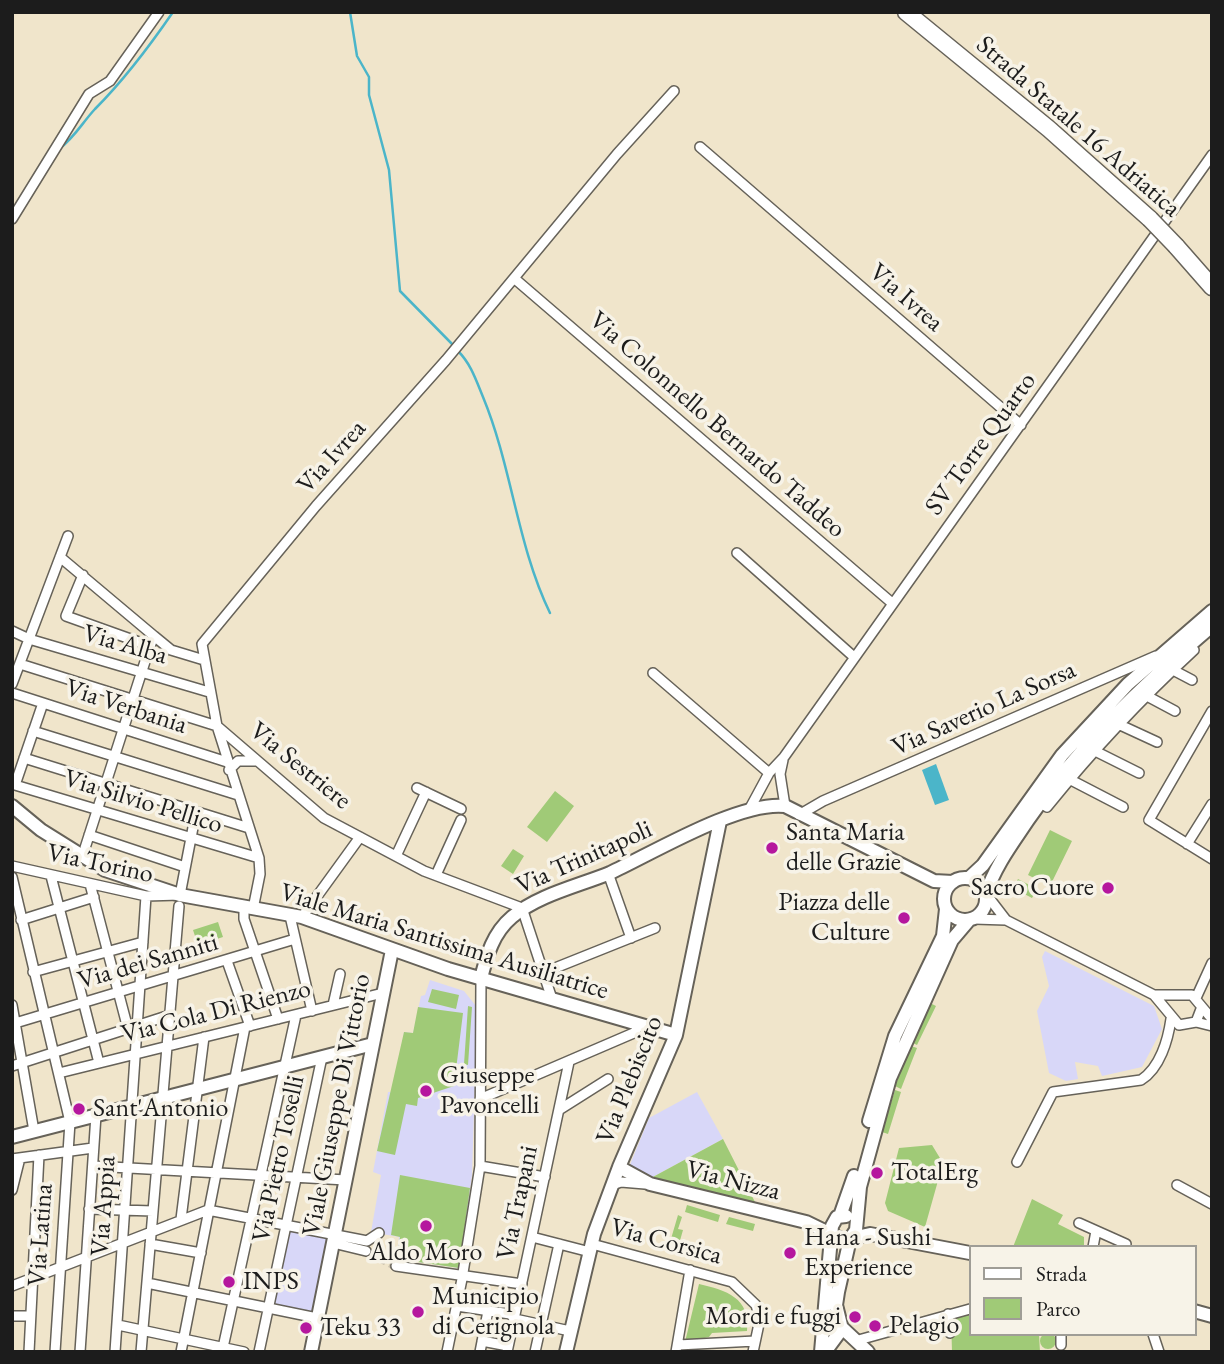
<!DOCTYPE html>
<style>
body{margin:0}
#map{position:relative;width:1224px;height:1364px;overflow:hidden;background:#f0e5cb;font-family:"EB Garamond",serif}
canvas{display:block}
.frame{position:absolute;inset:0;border:14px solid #1c1c1c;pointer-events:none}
.legend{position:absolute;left:969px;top:1245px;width:228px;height:91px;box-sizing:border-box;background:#f7f3e8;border:2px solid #9f9d96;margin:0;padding:9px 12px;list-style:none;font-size:21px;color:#1c1c1c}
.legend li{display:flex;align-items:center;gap:14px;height:35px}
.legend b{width:35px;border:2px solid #9f9d96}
</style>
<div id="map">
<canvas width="1224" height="1364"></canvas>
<div class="frame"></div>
<ul class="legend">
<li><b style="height:9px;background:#fff"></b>Strada</li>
<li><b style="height:19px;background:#a0ca77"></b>Parco</li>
</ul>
</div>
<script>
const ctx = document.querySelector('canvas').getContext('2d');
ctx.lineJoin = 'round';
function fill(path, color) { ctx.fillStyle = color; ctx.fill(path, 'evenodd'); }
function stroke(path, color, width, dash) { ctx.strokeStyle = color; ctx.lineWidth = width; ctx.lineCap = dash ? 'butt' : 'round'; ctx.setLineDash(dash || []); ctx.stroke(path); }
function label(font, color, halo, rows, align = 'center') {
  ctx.font = font + ' "EB Garamond",serif'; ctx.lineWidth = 7; ctx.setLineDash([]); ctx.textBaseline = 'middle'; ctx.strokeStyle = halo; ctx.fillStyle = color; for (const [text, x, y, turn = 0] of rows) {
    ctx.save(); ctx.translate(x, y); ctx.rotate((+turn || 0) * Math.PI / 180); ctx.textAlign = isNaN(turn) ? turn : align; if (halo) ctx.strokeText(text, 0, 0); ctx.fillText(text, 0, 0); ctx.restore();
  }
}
fill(new Path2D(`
 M1045 951 1154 1006 1162 1029 1142 1067 1102 1076 1098 1066 1075 1062 1078 1079 1066 1081 1049 1073 1037 1011 1049 986 1042 957Z
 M430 980 464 991 476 1006 475 1072H470L469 1079 475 1080 472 1175 459 1268 397 1259 399 1237 371 1232 381 1175 373 1172 388 1092H393L404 1032 413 1033 421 996 425 995Z
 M697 1092 723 1139 651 1178 629 1167 649 1118Z
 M289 1228 331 1237 314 1315 271 1306Z`), '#d8d7f8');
fill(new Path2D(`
 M555 791 574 806 547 842 527 827Z
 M1050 830 1072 841 1050 886 1028 875Z
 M513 849 524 856 513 874 501 866Z
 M1018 879 1037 889 1032 898 1013 888Z
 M218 922 223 937 198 945 193 930Z
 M432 989 459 995 456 1009 428 1002Z
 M930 1003 936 1006 917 1045 911 1042Z
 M468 1006 472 1007 468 1065 464 1064Z
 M418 1007 463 1013 454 1086 418 1098 417 1106 406 1104 395 1155 377 1151 404 1032 413 1033Z
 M911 1046 917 1048 901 1089 895 1086Z
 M895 1090 901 1092 888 1134 882 1132Z
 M723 1139 756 1204 651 1178Z
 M932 1145 943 1163 925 1227 888 1211 885 1203 899 1148Z
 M400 1175 470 1188 459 1268 397 1259 400 1237 391 1235Z
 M1032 1199 1063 1215 1058 1224 1084 1237V1247H1013Z
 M687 1205 720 1215 718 1222 685 1212Z
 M678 1215 682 1217 678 1229 683 1230 677 1251 668 1249Z
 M729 1217 755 1224 753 1231 726 1224Z
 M699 1284C726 1290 751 1298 747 1331L712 1333 709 1337 685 1342Z
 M970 1312V1334H1039L1040 1352H952L951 1317Z
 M1040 1341a8 8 0 1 1 16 0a8 8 0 1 1-16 0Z`), '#a0ca77');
fill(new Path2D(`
 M936 764 949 800 935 805 922 770Z`), '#4bb5c9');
stroke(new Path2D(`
 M350 12 357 56 369 77V95L389 170 400 291 454 346
 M59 149C75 137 82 123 95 109 125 79 149 47 173 12
 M458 351C471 364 476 380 483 397 512 467 517 545 550 613`), '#4bb5c9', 2.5);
stroke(new Path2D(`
 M366 1251 396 1266`), '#c6bda8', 9, [9, 4.5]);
const street = new Path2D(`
 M700 147 1021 425
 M12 219 89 94 110 81 159 12
 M515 279 892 603
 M737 553 854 657
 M60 557 154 636
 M83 575 66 616 150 646 154 636 171 650 204 660
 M12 631 29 639 209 692
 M20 664 217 726 324 818 424 871 522 908 552 999
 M1173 670 1192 680
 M653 673 769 773
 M12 684 68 536
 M12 693 227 762
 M1145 695 1175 711
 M43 703 15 785 259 858
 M1212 711 1149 820 1212 859
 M1118 724 1157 742
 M33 731 238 795
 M1093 750 1139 773
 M24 758 249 828
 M783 760 780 774 785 806
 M229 770 238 761H257
 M1069 779 1123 807
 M417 788 461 809
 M1040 802 1047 807C1093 750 1141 699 1194 650L1189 645
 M749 810 769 773 784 757 1212 155
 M799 815 823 801 1156 656
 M89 835 185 867
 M1187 844 1212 804
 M85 848 150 646
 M396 856 426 792
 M12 866 146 896 180 895 196 812
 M608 873 631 938
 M436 875 461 820
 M51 876 99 1063
 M12 877 70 1122 55 1352
 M90 884 128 1029
 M986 894 1006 920
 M244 908V919L278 1019
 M253 909 260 874 259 858 217 726 202 644 316 506 446 360 617 154 674 91
 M290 916 312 1011
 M302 917 360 837
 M974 919 1006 920 1154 995H1192L1212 1019
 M21 920 94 897
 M227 961 250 1026
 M33 972 143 942
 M545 972 655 928
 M1154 995 1179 1025 1196 1022 1201 1009
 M1196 998 1212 963
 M12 1005 34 1131
 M333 1005 340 974
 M245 1009 272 999
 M1196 1022 1212 1026
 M12 1024 295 939
 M12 1066 170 1015
 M59 1073 383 993
 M480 1099 636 1032 637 1024
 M559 1110 608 1079
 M12 1159 93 1148
 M1017 1162 1053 1092 1141 1080C1160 1068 1168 1040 1171 1019
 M93 1166 346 1180
 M480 1166 545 1177
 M612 1185 621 1182 645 1184
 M1177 1185 1212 1204
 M12 1190 20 1158
 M89 1209 153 1211
 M208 1210 367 1241 379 1233
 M181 1219 204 1037
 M1079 1223 1126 1244
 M532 1237 590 1252
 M333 1243 366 1251
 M150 1244 201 1253
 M592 1244 732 1282 756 1305 760 1319 753 1352
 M1093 1247 1096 1231
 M396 1266 522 1284
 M147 1283 317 1318
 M12 1286 208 1210
 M457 1306 510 1314 515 1319 570 1331
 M948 1314 950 1333
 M12 1316H30
 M118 1325 244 1352
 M1061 1334V1345
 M1153 1334 1159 1352
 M482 1341 508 1346
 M855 1341 970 1309
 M678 1345 755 1341
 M29 1352 39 1155
 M80 1352 96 1115
 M115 1352 146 896
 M141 1352 179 906
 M181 1352 245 1027
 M222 1352 296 1015
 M259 1352 322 1057
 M447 1352 462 1279 480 1166 481 978
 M480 1352 488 1311
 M507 1352 569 1062
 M535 1352 559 1244
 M676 1352 690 1270`);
const secondary = new Path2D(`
 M12 806 41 830 105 870 180 895 302 917 448 969 676 1035
 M944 899a21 21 0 1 1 42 0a21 21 0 1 1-42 0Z
 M969 878 983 865 1062 755 1128 684 1212 611
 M986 894C995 866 1012 844 1028 820 1080 744 1143 685 1212 626
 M481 978C487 955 493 933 512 917 538 895 578 886 610 873 653 853 739 801 785 806L934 881 953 882
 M869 1121 895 1036 943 936 946 909
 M12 1137 373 1044
 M619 1167 650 1184 806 1222 843 1240 870 1234 970 1253
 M840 1216 854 1176
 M1194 1311 1212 1316
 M837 1323 868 1352
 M842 1329 836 1305 838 1292 850 1239 856 1230 860 1187 890 1078 952 940 969 920
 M311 1352 392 950
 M566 1352 594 1234 619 1167 676 1035 720 821
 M821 1352 832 1226 837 1217 846 1216
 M825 1352 842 1329`);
const highway = new Path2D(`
 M906 12 1049 129 1150 219
 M1176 246 1212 287`);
stroke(street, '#666259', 12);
stroke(secondary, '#666259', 16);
stroke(highway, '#666259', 19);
stroke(street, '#fff', 9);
stroke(secondary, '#fff', 12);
stroke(highway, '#fff', 16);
const highwayBridge = new Path2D(`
 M1150 219 1176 246`);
stroke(highwayBridge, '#666259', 19, []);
stroke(highwayBridge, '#fff', 16);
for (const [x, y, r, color] of [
 [772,848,7,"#b5179e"],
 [1108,888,7,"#b5179e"],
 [904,918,7,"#b5179e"],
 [426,1091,7,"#b5179e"],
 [79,1109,7,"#b5179e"],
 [877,1173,7,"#b5179e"],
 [426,1226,7,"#b5179e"],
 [790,1253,7,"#b5179e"],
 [229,1282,7,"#b5179e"],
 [418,1312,7,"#b5179e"],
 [855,1317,7,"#b5179e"],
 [875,1326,7,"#b5179e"],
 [306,1328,7,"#b5179e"]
]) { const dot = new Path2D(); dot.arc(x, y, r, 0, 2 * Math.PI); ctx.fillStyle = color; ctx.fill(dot); stroke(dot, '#f7f3e8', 2.5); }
label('26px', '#1c1c1c', '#f7f3e8', [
 ["Strada Statale 16 Adriatica",1078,127,41],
 ["Via Ivrea",906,298,41],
 ["Via Colonnello Bernardo Taddeo",717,425,41],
 ["SV Torre Quarto",981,444,-54],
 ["Via Ivrea",332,457,-48],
 ["Via Alba",125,645,16],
 ["Via Verbania",126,707,18],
 ["Via Saverio La Sorsa",984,709,-24],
 ["Via Sestriere",300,766,39],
 ["Via Silvio Pellico",143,802,17],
 ["Via Trinitapoli",584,858,-24],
 ["Via Torino",100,864,12],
 ["Viale Maria Santissima Ausiliatrice",444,942,17],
 ["Via dei Sanniti",148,962,-16],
 ["Via Cola Di Rienzo",216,1012,-14],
 ["Via Plebiscito",630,1080,-68],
 ["Viale Giuseppe Di Vittorio",337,1105,-79],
 ["Via Pietro Toselli",279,1159,-78],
 ["Via Nizza",733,1181,14],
 ["Via Trapani",518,1203,-78],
 ["Via Appia",104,1206,-86],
 ["Via Latina",41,1235,-86],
 ["Via Corsica",666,1242,15]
]);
label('26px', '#1c1c1c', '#f7f3e8', [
 ["Santa Maria",786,833],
 ["delle Grazie",786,863],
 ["Sacro Cuore",1094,888,"right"],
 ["Piazza delle",890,903,"right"],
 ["Culture",890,933,"right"],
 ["Giuseppe",440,1076],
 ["Pavoncelli",440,1106],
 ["Sant'Antonio",93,1109],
 ["TotalErg",891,1173],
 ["Hana - Sushi",804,1238],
 ["Experience",804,1268],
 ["Aldo Moro",426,1253,"center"],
 ["INPS",243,1282],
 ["Municipio",432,1297],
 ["di Cerignola",432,1327],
 ["Mordi e fuggi",841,1317,"right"],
 ["Pelagio",889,1326],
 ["Teku 33",320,1328]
], 'left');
</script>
